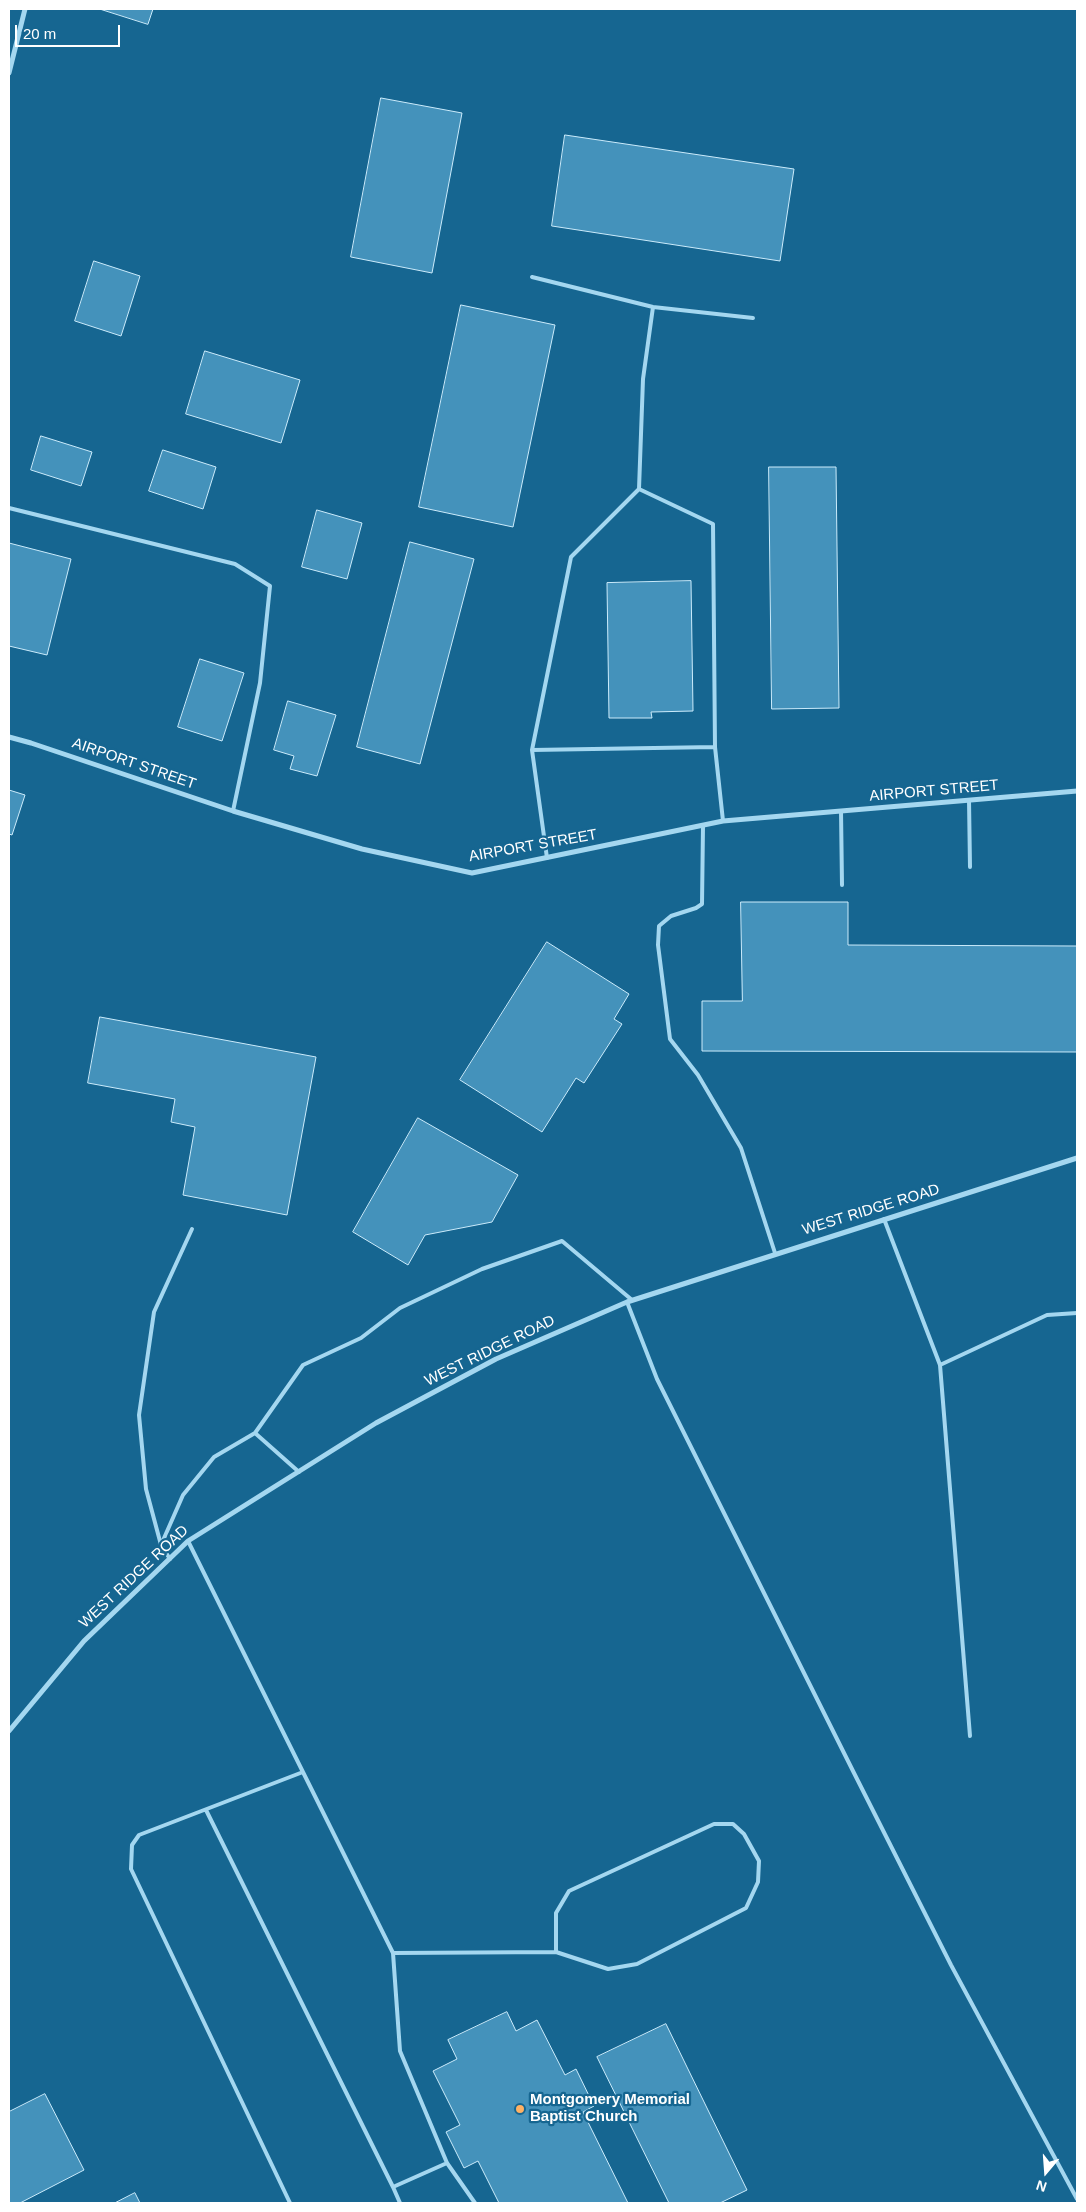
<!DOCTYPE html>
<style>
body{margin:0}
#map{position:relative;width:1086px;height:2212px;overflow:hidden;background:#166691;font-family:Helvetica,sans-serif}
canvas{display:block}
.frame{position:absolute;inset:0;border:10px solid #fff;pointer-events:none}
.north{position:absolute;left:1021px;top:2147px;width:50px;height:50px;-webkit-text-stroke:4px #166691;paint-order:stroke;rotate:198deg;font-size:14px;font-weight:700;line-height:20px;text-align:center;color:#fff}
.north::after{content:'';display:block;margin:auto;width:18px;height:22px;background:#fff;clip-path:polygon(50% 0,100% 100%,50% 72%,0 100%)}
.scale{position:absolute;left:15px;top:25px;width:105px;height:22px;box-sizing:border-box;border:2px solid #fff;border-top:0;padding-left:6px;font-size:15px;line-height:18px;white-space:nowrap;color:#fff;-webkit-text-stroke:4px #166691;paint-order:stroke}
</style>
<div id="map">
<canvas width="1086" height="2212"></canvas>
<div class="frame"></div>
<div class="north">N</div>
<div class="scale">20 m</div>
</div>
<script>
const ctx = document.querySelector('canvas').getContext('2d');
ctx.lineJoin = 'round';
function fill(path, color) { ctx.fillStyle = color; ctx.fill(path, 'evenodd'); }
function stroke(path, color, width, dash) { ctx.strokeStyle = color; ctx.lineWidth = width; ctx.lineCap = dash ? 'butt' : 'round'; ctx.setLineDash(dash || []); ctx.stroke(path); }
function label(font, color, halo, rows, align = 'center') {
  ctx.font = font + ' Helvetica,sans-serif'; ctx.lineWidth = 4.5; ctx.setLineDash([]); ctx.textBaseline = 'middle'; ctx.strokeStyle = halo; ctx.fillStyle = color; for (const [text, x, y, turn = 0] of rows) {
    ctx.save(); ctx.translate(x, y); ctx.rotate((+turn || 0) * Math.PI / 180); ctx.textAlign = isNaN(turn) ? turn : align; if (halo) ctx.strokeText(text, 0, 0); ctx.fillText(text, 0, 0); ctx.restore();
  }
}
const building = new Path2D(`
 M100 9H153L148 24Z
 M381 98 462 113 432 273 351 257Z
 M565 135 794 169 780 261 552 226Z
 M94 261 140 276 121 336 75 321Z
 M461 305 555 325 513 527 419 507Z
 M205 351 300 380 281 443 186 414Z
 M41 436 92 452 81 486 31 470Z
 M163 450 216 467 203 509 149 491Z
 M769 467H836L839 708 772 709Z
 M317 510 362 523 347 579 302 567Z
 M410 542 474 559 420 764 357 747Z
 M9 543 71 559 47 655 9 646Z
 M691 581 693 711 651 712 652 718H609L607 583Z
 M200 659 244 673 222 741 178 727Z
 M288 701 336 715 317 776 290 769 294 756 274 750Z
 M9 790 25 795 12 835 9 834Z
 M741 902H848V945L1077 946V1052L702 1051V1001H742Z
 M547 942 629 994 614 1019 622 1024 584 1083 576 1078 542 1132 460 1080Z
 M100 1017 316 1057 287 1215 183 1195 195 1127 171 1122 175 1099 88 1083Z
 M418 1118 518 1175 492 1222 425 1235 408 1265 353 1232Z
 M507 2012 516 2031 537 2020 565 2075 576 2069 594 2106 583 2112 628 2203H499L478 2161 464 2168 446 2132 460 2125 433 2071 457 2059 448 2040Z
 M666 2024 747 2190 720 2203H669L597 2057Z
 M45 2094 84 2170 20 2203H9V2112Z
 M135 2193 140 2203H115Z`);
fill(building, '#4492bb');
stroke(building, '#cbebfb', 1);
stroke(new Path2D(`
 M532 277 653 307 753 318
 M639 489 713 524 715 747 723 821
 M9 508 235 564 270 586 260 683 233 811
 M532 750 715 747
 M969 800 970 867
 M841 811 842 885
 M703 826 702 904 696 908 671 916 659 926 658 945 670 1039 698 1075 741 1148 775 1253
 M547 858 532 750 571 557 639 489 643 379 653 307
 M884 1219 940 1365 970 1736
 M627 1302 657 1379 853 1771 951 1965 1077 2199
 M940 1365 1047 1315 1077 1313
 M299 1472 255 1433 303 1365 361 1338 400 1308 482 1269 562 1241 632 1300
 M188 1541 393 1953 556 1952 608 1969 637 1964 746 1908 758 1882 759 1861 744 1834 733 1824H714L569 1891 556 1913V1952
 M161 1545 146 1489 139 1415 154 1312 192 1229
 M170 1559 161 1545 183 1495 214 1457 255 1433
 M206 1810 393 2187
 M393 1953 400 2051 447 2163 475 2203
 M290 2203 131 1869 132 1845 139 1835 303 1772
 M400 2203 393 2187 447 2163`), '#a4d7f0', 4);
stroke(new Path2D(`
 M9 73 25 9
 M9 737 31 743 233 811 362 849 472 873 723 821 1077 791
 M9 1731 84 1641 188 1541 376 1423 496 1359 627 1302 1077 1158`), '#a4d7f0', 5);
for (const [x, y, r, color] of [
 [520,2109,5,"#ffb164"]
]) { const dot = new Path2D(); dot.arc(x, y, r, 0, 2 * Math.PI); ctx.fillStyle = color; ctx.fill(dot); stroke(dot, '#166691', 2); }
label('15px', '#fff', '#166691', [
 ["AIRPORT STREET",134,764,19],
 ["AIRPORT STREET",934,791,-5],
 ["AIRPORT STREET",533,846,-10],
 ["WEST RIDGE ROAD",871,1210,-17],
 ["WEST RIDGE ROAD",490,1351,-26],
 ["WEST RIDGE ROAD",134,1577,-43]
]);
label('bold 15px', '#fff', '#166691', [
 ["Montgomery Memorial",530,2100],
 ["Baptist Church",530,2117]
], 'left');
</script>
